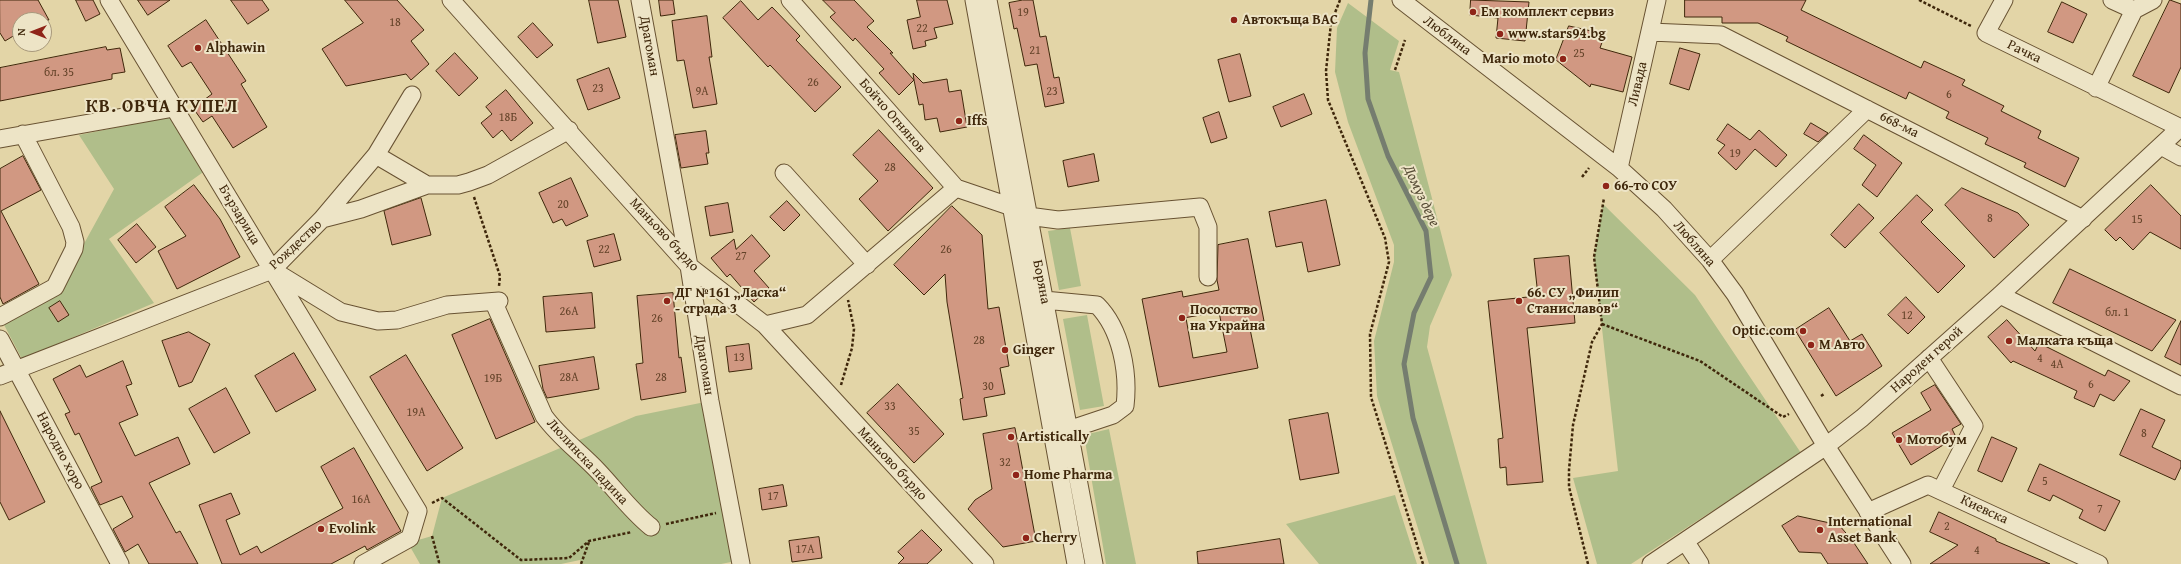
<!DOCTYPE html>
<html>
<head>
<meta charset="utf-8">
<style>
  body { margin:0 }
  #map { position:relative; width:2181px; height:564px; overflow:hidden; background:#e3d5a7; font-family:"Gentium Book Plus",serif }
  canvas { display:block }
  .north { position:absolute; left:12px; top:12px; width:40px; height:40px; box-sizing:border-box; background:#ede4c6; border:1px solid #a7987b; border-radius:50%; rotate:270deg; font-size:11px; font-weight:700; line-height:16px; text-align:center; color:#3f270b }
  .north::after { content:''; display:block; margin:auto; width:14px; height:18px; background:#8f2418; clip-path:polygon(50% 0,100% 100%,50% 72%,0 100%) }
</style>
</head>
<body>
<div id="map">
<canvas width="2181" height="564"></canvas>
<div class="north">N</div>
</div>
<script>
const c = document.querySelector('canvas').getContext('2d');
c.lineJoin = 'round';
function paint(path, color) {
  c.fillStyle = color;
  c.fill(path, 'evenodd');
}
function stroke(path, color, width, dash) {
  c.strokeStyle = color;
  c.lineWidth = width;
  c.lineCap = dash ? 'butt' : 'round';
  c.setLineDash(dash || []);
  c.stroke(path);
}
function write(font, color, halo, rows, align = 'center') {
  c.font = font + ' "Gentium Book Plus",serif';
  c.lineWidth = 4;
  c.setLineDash([]);
  c.textBaseline = 'middle';
  c.strokeStyle = halo;
  c.fillStyle = color;
  for (const [text, x, y, turn = 0] of rows) {
    c.save();
    c.translate(x, y);
    c.rotate((+turn || 0) * Math.PI / 180);
    c.textAlign = isNaN(turn) ? turn : align;
    if (halo) c.strokeText(text, 0, 0);
    c.fillText(text, 0, 0);
    c.restore();
  }
}
paint(new Path2D(`
  M1348,3L1399,41L1390,70L1399,72L1452,275L1430,326L1427,347L1487,564H1429L1377,396L1374,341L1394,262V245L1348,122L1335,72L1337,28Z
  M178,115L209,168L109,239L154,303L22,359L1,319L57,293L114,189L79,135Z
  M1603,204L1695,295L1801,453L1631,564H1597L1573,478L1618,471L1594,257Z
  M1070,228L1081,286L1059,290L1048,231Z
  M1087,315L1104,406L1080,410L1063,319Z
  M710,401L741,560L721,564H582L580,560L561,564H420L408,543L432,536L442,498L636,416Z
  M1109,429L1136,564H1106L1084,435Z
  M1395,495L1417,564H1319L1286,524Z`), '#b0be8a');
stroke(new Path2D(`
  M1371,0L1365,53L1368,99L1388,156L1426,231L1431,277L1414,313L1404,364L1413,418L1457,564`), '#757d6f', 5);
const building = new Path2D(`
  M0,0H38L49,20H20V32L5,41L0,33Z
  M76,0H93L100,14L86,21Z
  M138,0H170L148,15Z
  M231,0H262L269,10L248,24Z
  M345,0H397L424,30L411,41L429,64L411,80L406,74L346,86L322,49L363,23Z
  M589,0H618L626,37L598,43Z
  M659,0H673L675,14L661,16Z
  M823,0H854L874,21L867,27L893,53H890L914,80L913,73L923,83L947,79L949,92L961,90L967,127L940,132L937,118L925,120L923,104L919,105L914,80L899,95L879,73L884,69L855,38L853,41L830,17L835,13Z
  M917,0H947L953,24L934,28L937,38L925,41L926,46L913,49L907,20L920,17Z
  M1023,0H1033L1040,37L1046,36L1054,78L1059,77L1064,103L1045,107L1037,64L1025,66L1017,28L1014,29L1009,3Z
  M1471,0L1529,2L1525,41L1496,38L1498,18L1470,15Z
  M1685,0H1806L1801,10L1921,68L1924,61L1965,80L1962,85L2004,106L2001,111L2041,131L2038,138L2079,158L2065,187L2024,167L2026,163L1985,144L1988,138L1946,118L1949,112L1909,92L1906,99L1786,41L1788,37L1758,23H1722V17H1685Z
  M2170,0L2181,4V67L2169,93L2133,76Z
  M741,1L758,20L772,7L800,36L796,40L841,87L815,112L770,65L768,67L723,18Z
  M2062,2L2087,14L2073,43L2048,32Z
  M707,16L712,57H709L717,104L693,108L684,60L677,61L672,21Z
  M206,20L246,81L241,84L267,127L233,148L212,116L203,122L193,108L212,94L191,62L182,67L168,46Z
  M533,23L553,45L537,58L518,37Z
  M1569,26L1605,34L1600,48L1632,57L1623,92L1591,84L1590,87L1556,60Z
  M106,47L107,50L120,48L125,72L112,74V79L0,101V68Z
  M1680,48L1700,54L1689,90L1670,84Z
  M455,53L478,78L459,96L436,71Z
  M1240,54L1251,96L1229,102L1218,60Z
  M609,68L620,98L588,110L577,80Z
  M506,90L533,123L511,141L502,130L493,138L481,123L492,114L486,107Z
  M1304,94L1312,114L1281,127L1273,107Z
  M1219,112L1227,138L1211,143L1203,118Z
  M1811,123L1828,133L1818,142L1804,134Z
  M1728,124L1750,140L1759,130L1787,155L1776,167L1755,149L1736,170L1718,153L1725,145L1717,140Z
  M879,130L933,188L888,231L859,199L878,181L853,155Z
  M706,131L709,153H706L708,164L681,168L675,135Z
  M1864,135L1902,163L1877,197L1862,185L1876,165L1854,149Z
  M1094,154L1099,181L1068,187L1063,161Z
  M23,156L41,190L1,211L39,284L3,304L0,297V169Z
  M571,178L588,216L566,226L562,219L553,223L539,193Z
  M194,185L220,219L240,257L177,289L158,251L186,236L165,207Z
  M2151,185L2181,216V249L2150,232L2133,250L2120,237L2116,241L2105,230Z
  M1962,188L2018,213L2029,225L1994,258L1945,205Z
  M1917,195L1933,210L1921,222L1965,266L1938,293L1880,233Z
  M421,198L431,235L392,245L384,211Z
  M1326,200L1340,265L1308,272L1302,242L1276,247L1269,212Z
  M787,201L800,215L784,231L770,217Z
  M728,203L733,232L710,236L705,207Z
  M1859,204L1874,218L1845,248L1831,235Z
  M952,206L982,235L988,309L999,307L1009,366L1000,368L1005,394L984,398L987,416L963,420L960,399L963,398L947,302L945,274L924,295L894,265Z
  M137,224L156,247L136,263L118,240Z
  M614,234L621,260L594,267L587,241Z
  M752,235L770,256L754,271L769,288L754,302L730,274L727,277L711,258L734,239L736,249Z
  M1248,239L1264,321L1249,324L1258,368L1159,387L1142,299L1182,291L1183,297L1219,290L1217,280L1218,245ZM1219,312L1227,352L1193,358L1186,318Z
  M1569,256L1575,323L1527,328L1543,482L1507,485L1506,467L1500,468L1498,439L1503,438L1488,301L1538,296L1534,259Z
  M2070,269L2176,320L2152,351L2053,303Z
  M592,293L595,328L546,332L543,297Z
  M673,293L679,358L681,357L686,392L641,400L636,364L643,363L637,296Z
  M1906,297L1925,317L1908,334L1888,315Z
  M60,301L69,315L58,322L49,308Z
  M1829,308L1850,341L1862,334L1882,366L1836,396L1795,330Z
  M490,319L535,422L496,439L452,335Z
  M2007,320L2035,351L2039,343L2105,376L2108,370L2130,381L2114,401L2100,394L2094,407L2074,398L2077,391L2013,361L2011,363L1988,337Z
  M2181,321V365L2165,357Z
  M189,332L210,344L192,382L179,387L162,341Z
  M749,344L752,369L729,372L726,347Z
  M294,353L316,390L276,412L255,376Z
  M406,355L463,448L427,471L370,377Z
  M594,357L599,389L547,398L543,389L539,366Z
  M123,361L132,384L126,386L138,415L119,423L135,456L178,437L190,464L149,483L176,533L180,531L198,564H149L138,544L125,552L113,529L133,517L122,496L100,505L91,487L102,482L79,433L75,435L65,414L70,412L53,379L80,365L86,377Z
  M898,384L944,434L914,463L867,413Z
  M1935,385L1961,424L1952,429L1956,437L1911,465L1892,433L1931,410L1921,393Z
  M226,388L250,433L214,453L189,409Z
  M2141,409L2165,420L2152,447L2181,461V467L2175,480L2120,455Z
  M0,411L45,502L9,520L0,502Z
  M1328,413L1339,473L1300,480L1289,420Z
  M1015,428L1036,541L1003,547L968,509L975,500L992,489L983,434Z
  M1992,437L2017,448L2002,482L1978,471Z
  M354,448L401,531L367,550L365,546L331,564H222L199,505L231,493L240,514L226,520L240,555L257,546L261,553L343,508L321,467Z
  M2040,464L2120,501L2105,531L2079,518L2083,510L2053,495L2050,501L2028,491Z
  M783,485L787,506L762,510L759,489Z
  M1939,512L1996,539V541L2050,564H1930L1958,545L1930,532Z
  M1798,516L1839,525L1852,540L1868,564H1828L1821,553L1799,552L1782,526Z
  M922,530L942,550L927,564H898L904,558L898,552Z
  M819,537L822,558L792,562L789,541Z
  M1280,539L1284,564H1198L1197,552Z`);
paint(building, '#d19882');
stroke(building, '#3f270b', 1);
const minor = new Path2D(`
  M109,0L418,511L410,538L363,564
  M451,0L689,266L765,325L985,564
  M640,0L689,266L710,401L741,564
  M790,0L956,188L1012,207
  M974,0L1076,564
  M988,0L1094,564
  M1401,0L1619,168L1664,209L1710,260L1735,294L1826,446L1902,564
  M2004,0L1986,33L2181,128
  M2134,10L2153,0
  M1650,32L1721,35L2083,219
  M2096,88L2134,10L2112,0
  M0,139L174,108
  M2161,146L2181,157
  M376,155L427,185
  M1619,168L1657,0
  M784,173L867,265
  M1028,216L1058,220L1200,207L1208,227V277
  M322,219L376,155L412,95
  M1710,260L1867,109
  M274,271L341,312L378,321L397,320L447,305L499,301
  M2000,295L2181,386
  M1044,300L1097,305C1121,329 1129,372 1125,406L1113,415L1068,430
  M494,303L544,416C559,437 580,452 598,471C616,490 631,511 651,527
  M0,317L55,287L74,249L75,242L71,227L23,134
  M765,325L807,315L956,188
  M0,339L120,564
  M1929,358L1974,426L1941,490
  M0,376L272,270L322,219L361,209L427,185H458L469,182L488,175L569,130
  M1868,512L1928,485L2099,564
  M1685,541L1700,564
  M1651,564L1826,446L1862,418L2000,295L2181,127`);
stroke(minor, '#685232', 19);
stroke(new Path2D(`
  M1340,0L1331,23L1326,71L1328,100L1385,238L1389,262L1370,334L1371,397L1423,564
  M1919,0L1971,26
  M1395,70L1405,40
  M1582,177L1589,168
  M474,197L500,276L499,286
  M1602,324L1700,361L1783,417L1789,414
  M841,385L852,348L854,329L848,300
  M1821,396L1824,394
  M432,503L442,498L521,560L569,558L589,541L632,532
  M666,524L716,513
  M432,536L439,562L437,564
  M581,564L589,542
  M1588,564L1569,487V470L1573,425L1592,342L1602,324L1594,257L1604,198`), '#3f270b', 2.5, [3, 2]);
stroke(minor, '#ede4c6', 17);
for (const [x, y, r, color] of [
  [1473,12,4,"#8f2418"],
  [1234,20,4,"#8f2418"],
  [1500,34,4,"#8f2418"],
  [198,48,4,"#8f2418"],
  [1563,59,4,"#8f2418"],
  [959,121,4,"#8f2418"],
  [1606,186,4,"#8f2418"],
  [667,301,4,"#8f2418"],
  [1519,301,4,"#8f2418"],
  [1182,318,4,"#8f2418"],
  [1803,331,4,"#8f2418"],
  [2009,341,4,"#8f2418"],
  [1811,345,4,"#8f2418"],
  [1005,350,4,"#8f2418"],
  [1011,437,4,"#8f2418"],
  [1899,440,4,"#8f2418"],
  [1016,475,4,"#8f2418"],
  [321,529,4,"#8f2418"],
  [1820,530,4,"#8f2418"],
  [1026,538,4,"#8f2418"]
]) {
  const dot = new Path2D();
  dot.arc(x, y, r, 0, 2 * Math.PI);
  c.fillStyle = color;
  c.fill(dot);
  stroke(dot, '#ede4c6', 1.5);
}
write('12px', '#644329', null, [
  ["19",1023,13],
  ["18",395,23],
  ["22",922,29],
  ["21",1035,51],
  ["25",1579,54],
  ["бл. 35",59,73],
  ["26",813,83],
  ["23",598,89],
  ["9А",702,92],
  ["23",1052,92],
  ["6",1949,95],
  ["18Б",508,118],
  ["19",1735,154],
  ["28",890,168],
  ["20",563,205],
  ["8",1990,219],
  ["15",2137,220],
  ["22",604,250],
  ["26",946,250],
  ["27",741,257],
  ["26А",569,312],
  ["бл. 1",2117,313],
  ["12",1907,316],
  ["26",657,319],
  ["28",979,341],
  ["13",739,358],
  ["4",2040,359],
  ["4А",2057,365],
  ["28А",569,378],
  ["28",661,378],
  ["19Б",493,379],
  ["6",2091,385],
  ["30",988,387],
  ["33",890,407],
  ["19A",416,413],
  ["35",914,432],
  ["8",2144,434],
  ["32",1005,463],
  ["5",2045,482],
  ["17",773,497],
  ["16А",361,500],
  ["7",2100,510],
  ["2",1947,527],
  ["17А",805,550],
  ["4",1977,551]
]);
write('bold 14px', '#3f270b', '#ede4c6', [
  ["Ем комплект сервиз",1481,12],
  ["Автокъща ВАС",1242,20],
  ["www.stars94.bg",1508,34],
  ["Alphawin",206,48],
  ["Mario moto",1555,59,"right"],
  ["Iffs",967,121],
  ["66-то СОУ",1614,186],
  ["ДГ №161 „Ласка“",675,293],
  ["- сграда 3",675,309],
  ["66. СУ „Филип",1527,293],
  ["Станиславов“",1527,309],
  ["Посолство",1190,310],
  ["на Украйна",1190,326],
  ["Optic.com",1795,331,"right"],
  ["Малката къща",2017,341],
  ["М Авто",1819,345],
  ["Ginger",1013,350],
  ["Artistically",1019,437],
  ["Мотобум",1907,440],
  ["Home Pharma",1024,475],
  ["International",1828,522],
  ["Asset Bank",1828,538],
  ["Evolink",329,529],
  ["Cherry",1034,538]
], 'left');
write('14px', '#3f270b', '#ede4c6', [
  ["Любляна",1447,36,37],
  ["Драгоман",649,46,80],
  ["Рачка",2024,52,26],
  ["Ливада",1638,84,-77],
  ["Бойчо Огнянов",892,116,49],
  ["668-ма",1899,125,27],
  ["Бързарица",239,215,59],
  ["Маньово бърдо",664,235,47],
  ["Любляна",1694,244,49],
  ["Рождество",296,245,-43],
  ["Боряна",1041,282,79],
  ["Народен герой",1927,360,-42],
  ["Драгоман",704,365,81],
  ["Народно хоро",60,451,62],
  ["Люлинска падина",587,462,47],
  ["Маньово бърдо",892,464,47],
  ["Киевска",1984,510,25]
]);
write('italic 15px', '#564b35', '#ede4c6', [
  ["Домуз дере",1421,196,65]
]);
c.letterSpacing = '1px';
write('bold 18px', '#3f270b', '#ede4c6', [
  ["КВ. ОВЧА КУПЕЛ",162,107]
]);
c.letterSpacing = '0px';
</script>
</body>
</html>
